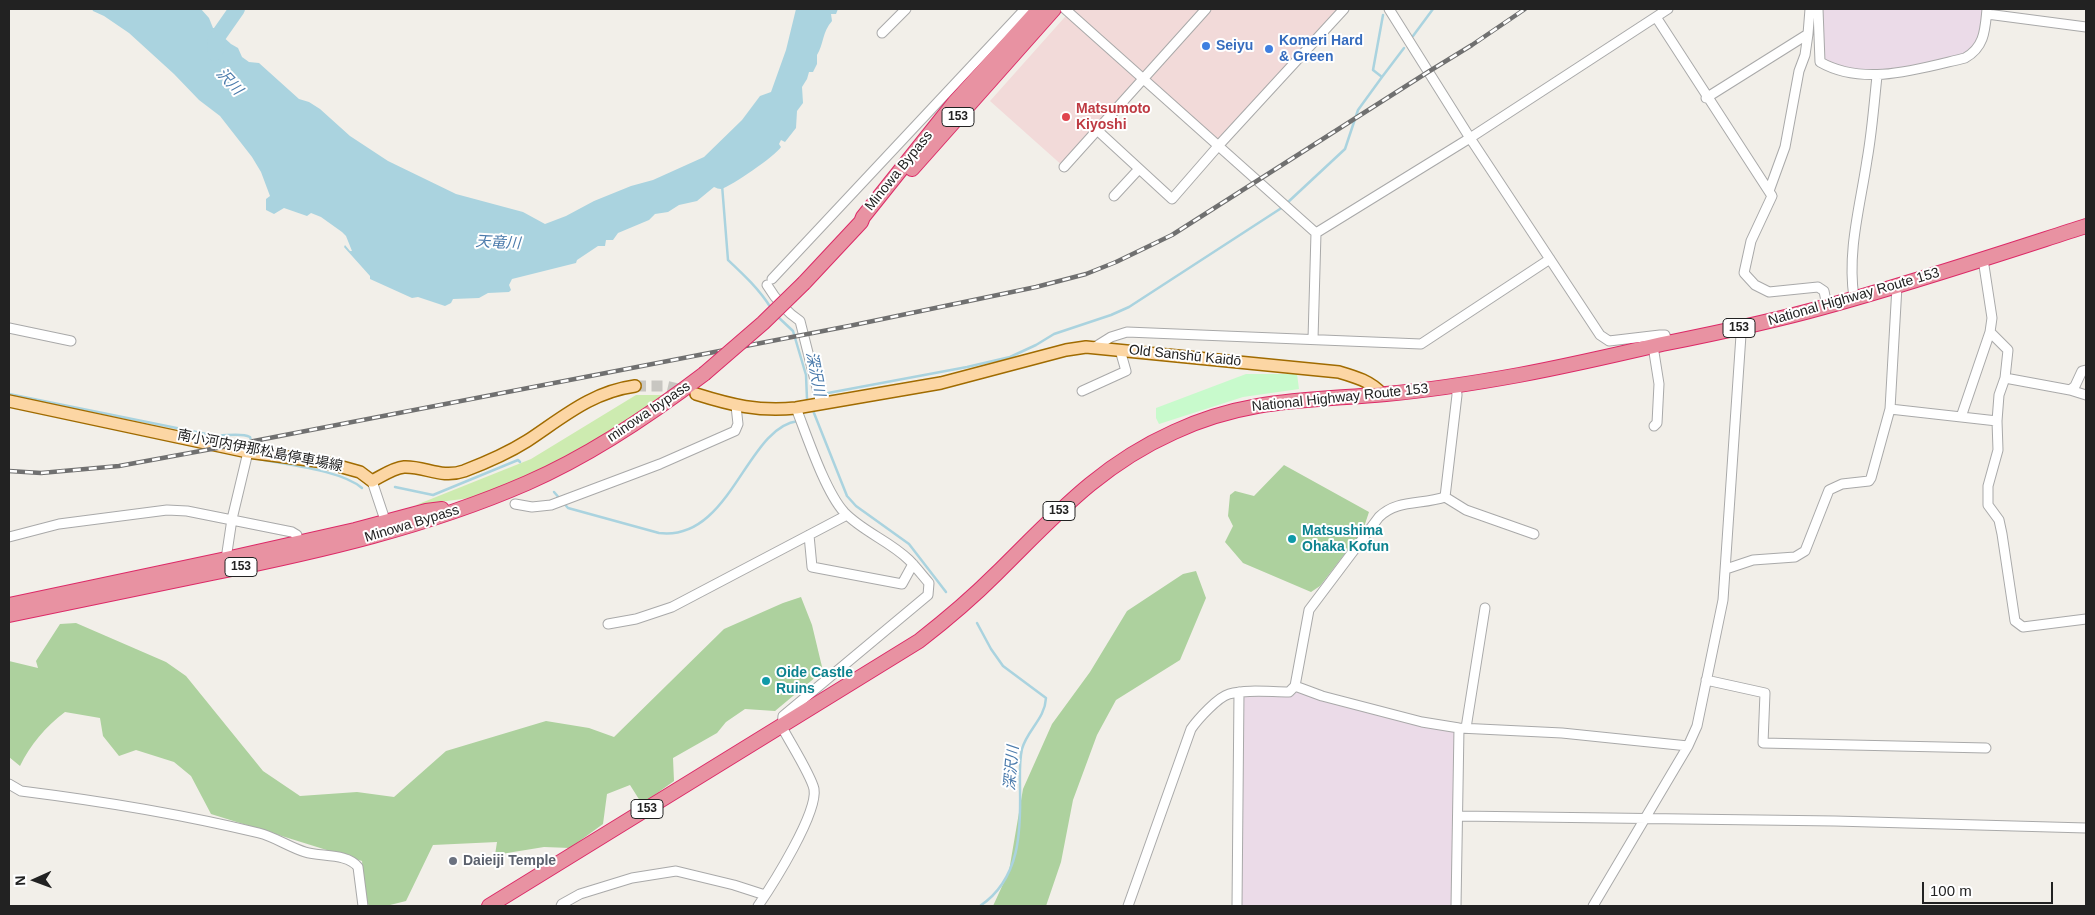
<!DOCTYPE html>
<html>
<head>
<meta charset="utf-8">
<style>
  body { margin:0 }
  #map { position:relative; width:2095px; height:915px; overflow:hidden; background:#f2efe9; font-family:Arial,sans-serif }
  canvas { display:block }
  .frame { position:absolute; inset:0; border:10px solid #222; pointer-events:none }
  .north { position:absolute; left:10px; top:855px; width:50px; height:50px; -webkit-text-stroke:4px #fff; paint-order:stroke; rotate:268deg; font-size:14px; font-weight:700; line-height:20px; text-align:center; color:#222 }
  .north::after { content:''; display:block; margin:auto; width:18px; height:22px; background:#222; clip-path:polygon(50% 0,100% 100%,50% 72%,0 100%) }
  .scale { position:absolute; left:1922px; top:882px; width:131px; height:22px; box-sizing:border-box; border:2px solid #222; border-top:0; padding-left:6px; font-size:15px; line-height:18px; white-space:nowrap; color:#222; -webkit-text-stroke:4px #fff; paint-order:stroke }
</style>
</head>
<body>
<div id="map">
<canvas width="2095" height="915"></canvas>
<div class="frame"></div>
<div class="north">N</div>
<div class="scale">100 m</div>
</div>
<script>
const c = document.querySelector('canvas').getContext('2d');
c.lineJoin = 'round';
function paint(path, color) {
  c.fillStyle = color;
  c.fill(path, 'evenodd');
}
function stroke(path, color, width, dash) {
  c.strokeStyle = color;
  c.lineWidth = width;
  c.lineCap = dash ? 'butt' : 'round';
  c.setLineDash(dash || []);
  c.stroke(path);
}
function write(font, color, halo, rows, align = 'center') {
  c.font = font + ' Arial,"Noto Sans JP",sans-serif';
  c.lineWidth = 4;
  c.setLineDash([]);
  c.textBaseline = 'middle';
  c.strokeStyle = halo;
  c.fillStyle = color;
  for (const [text, x, y, turn = 0] of rows) {
    c.save();
    c.translate(x, y);
    c.rotate((+turn || 0) * Math.PI / 180);
    c.textAlign = isNaN(turn) ? turn : align;
    if (halo) c.strokeText(text, 0, 0);
    c.fillText(text, 0, 0);
    c.restore();
  }
}
paint(new Path2D(`
  M1072,9H1340L1219,145L1143,78L1064,167L990,101Z`), '#f2dad9');
paint(new Path2D(`
  M1818,9H1987L1975,53L1877,76L1820,62Z
  M1295,686L1459,728L1456,906H1237L1239,692H1289Z`), '#ebdbe8');
paint(new Path2D(`
  M636,395H667L600,439L544,469L478,497L416,505L531,459Z`), '#cdebb0');
paint(new Path2D(`
  M1284,465L1369,512L1363,530L1320,586L1311,592L1243,563L1225,542L1233,526L1228,516L1230,495L1235,491L1254,496Z
  M1196,571L1206,598L1180,660L1116,700L1097,735L1073,800L1061,862L1046,906H993L1009,871L1023,789L1052,724L1090,672L1127,611L1183,574Z
  M801,597L812,625L823,671L775,711L745,709L726,722L717,733L673,758L674,781L642,804L630,785L607,794L603,824L570,848L544,847L495,855L497,842L433,845L406,901L386,906H369L365,897L362,861L211,814L191,776L174,762L136,750L119,756L103,736L100,718L65,712C46,726 30,745 20,766L9,757V661L38,668L36,661L60,624L76,623L166,662L186,676L263,771L300,796L357,792L394,797L446,751L546,721L589,728L614,737L724,629L783,603Z`), '#add19e');
paint(new Path2D(`
  M1246,374H1297L1299,389L1243,397L1159,424L1156,418V408Z`), '#c8facc');
paint(new Path2D(`
  M92,9H201L209,18L213,28H219L218,32L231,44L238,48L242,57L249,62L259,63L299,99L309,102L320,109L350,136L388,161L456,194L523,212L545,224L566,216L594,201L631,186L653,180L704,157L742,120L760,96L771,92L786,50L796,9H838L836,14H831L832,21C822,32 824,44 817,55V64L813,72H809L807,79L802,87L803,103L797,111L796,128L785,142L781,140L779,144L781,147C775,156 732,186 721,189C718,189 717,188 714,187L697,201L679,205L668,212L655,214L649,220L618,233L613,240H606L605,246H598L577,260L576,263L512,279L509,285L511,290L509,292L488,293L479,298L453,299L451,303L445,306L418,297L412,298L370,279V276L344,247L345,245L350,251H352L346,236L342,232L321,217L311,213L307,216L284,208L274,214L266,210V199L270,196L261,172L252,157L220,116L199,100L174,74L129,33L104,16L93,11Z`), '#aad3df');
stroke(new Path2D(`
  M1413,36L1433,9
  M1382,77L1404,48
  M722,185L728,260C744,275 759,289 771,308
  M1287,203L1345,149L1358,110L1382,77L1373,70L1383,15
  M777,316L793,331L806,375L807,399L810,403
  M828,393L967,367L1010,357L1036,345L1054,334L1111,315L1129,307L1283,207
  M9,394L211,435C223,437 240,432 250,437L253,447
  M812,408L847,496L856,506L909,544L946,592
  M259,459C287,465 341,470 362,488
  M395,487L433,495L518,460L520,462
  M554,492L568,508L659,533C731,542 746,427 798,421
  M977,623L991,649L1003,666L1046,698C1045,719 1027,730 1022,749C1019,762 1020,775 1020,788C1021,832 1020,879 980,906`), '#aad3df', 2.5);
stroke(new Path2D(`
  M215,53L216,39L237,9`), '#aad3df', 16);
stroke(new Path2D(`
  M635,386H665L687,391`), '#c8c6c1', 11, [11, 5.5]);
const minor = new Path2D(`
  M1065,9L1316,233
  M1389,9L1470,138L1600,335L1609,341L1660,335H1665L1668,343
  M1818,9L1820,62C1864,87 1918,69 1965,58C1985,47 1985,29 1987,9
  M1987,14L2086,27
  M1656,17L1772,196L1751,241L1744,273L1755,285L1769,292L1818,287L1824,291L1827,306
  M882,33L906,9
  M1706,98L1808,34L1810,9
  M1097,130L1172,199L1219,145L1344,9
  M1064,167L1206,9
  M1769,191L1785,147L1799,71L1805,55L1808,34
  M1114,196L1138,170
  M772,279L1025,9
  M767,285C776,300 785,311 800,321L821,404
  M1854,298C1847,251 1860,207 1867,160C1872,132 1874,104 1877,76
  M9,328L71,341
  M1990,332L2008,350L2005,378
  M1313,339L1316,233L1470,138L1668,9
  M1653,346L1659,384L1657,423L1654,426
  M1095,347L1111,337L1127,332L1421,344L1550,259
  M2086,370L2082,371L2075,386L2070,390L2005,378L1999,395L1997,421L1998,450L1988,486V505L1999,520L2002,534L2015,621L2023,627L2086,619
  M2070,390L2086,395
  M1082,391L1126,371L1120,350
  M1890,409L1997,421
  M1961,417L1990,332L1992,318L1983,259
  M372,481L387,526
  M1445,497L1466,510L1534,534
  M515,504L532,507L551,505L660,464L735,431L738,424L736,406
  M809,535L812,567L902,584L913,564
  M9,537L59,524L167,510L187,511L292,532L297,535
  M226,559L232,519L248,452
  M1726,569L1753,560L1795,557L1805,551L1829,490L1842,484L1869,481L1871,478L1890,409L1897,286
  M608,624L636,619L672,607L847,515
  M1706,680L1765,693L1763,743L1986,748
  M1295,686L1322,696L1422,722L1459,728L1562,733L1688,746
  M1466,728L1485,608
  M9,784L21,791C101,801 181,814 259,833C275,837 289,847 305,852C321,857 347,853 358,867L363,906
  M1458,816L1835,821L2086,828
  M561,906L562,904L580,894L632,878L676,871L734,885L765,895
  M758,906C773,884 818,813 814,789C811,775 789,741 782,727L783,716L928,595L929,583C922,575 916,567 909,560C890,541 863,532 844,512C825,491 807,436 796,408
  M1128,906L1191,729C1198,719 1218,697 1229,694C1247,689 1270,692 1289,692L1295,686L1309,610L1379,517C1397,499 1422,505 1445,497L1457,395L1456,385
  M1237,906L1239,692
  M1456,906L1459,728
  M1593,906L1688,746L1697,726L1723,600L1741,335L1739,328`);
const major = new Path2D(`
  M696,394C731,405 759,412 796,408L941,383L1066,350L1086,347L1339,372C1356,377 1370,381 1382,394
  M9,401L248,452L324,462L360,472L372,481C382,476 393,468 404,467C425,466 441,479 464,471C485,463 508,453 527,441C562,418 591,392 635,386`);
const highway = new Path2D(`
  M912,169L1054,9
  M804,283L861,222L863,217L954,103L1039,9
  M9,605L226,559L355,530L426,511L442,509
  M9,615C77,601 144,587 212,573C320,551 426,527 527,483C591,455 649,416 704,374
  M489,906L919,641C946,620 972,598 996,574C1054,517 1098,466 1174,432C1247,398 1309,401 1386,394C1431,390 1475,383 1519,375C1567,366 1615,355 1662,344C1717,333 1771,322 1824,307C1912,283 1999,254 2086,226`);
stroke(minor, '#a9a9a9', 11);
stroke(major, '#a06b00', 14);
stroke(highway, '#dc2a67', 16);
stroke(minor, '#fff', 9);
stroke(major, '#fcd6a4', 11);
stroke(highway, '#e892a2', 14);
const rail = new Path2D(`
  M9,471L41,473L119,466L228,446L849,326L1036,287L1086,274L1116,262L1172,235L1428,72L1472,45L1525,9`);
stroke(rail, '#707070', 4.5);
stroke(rail, '#fff', 2.5, [8]);
const highwayBridge = new Path2D(`
  M704,374L763,323L804,283`);
stroke(highwayBridge, '#dc2a67', 16, []);
stroke(highwayBridge, '#e892a2', 14);
for (const [x, y, r, color] of [
  [1206,46,5,"#3f7fe0"],
  [1269,49,5,"#3f7fe0"],
  [1066,117,5,"#e0444e"],
  [1292,539,5,"#0f9aa8"],
  [766,681,5,"#0f9aa8"],
  [453,861,5,"#6b7280"]
]) {
  const dot = new Path2D();
  dot.arc(x, y, r, 0, 2 * Math.PI);
  c.fillStyle = color;
  c.fill(dot);
  stroke(dot, '#fff', 2);
}
for (const [x, y, w] of [
  [958,117,32],
  [1739,328,32],
  [1059,511,32],
  [241,567,32],
  [647,809,32]
]) {
  const box = new Path2D();
  box.roundRect(x - w / 2, y - 9.5, w, 19, 4);
  c.fillStyle = '#fff';
  c.fill(box);
  stroke(box, '#222', 1);
}
write('bold 12px', '#222', null, [
  ["153",958,117],
  ["153",1739,328],
  ["153",1059,511],
  ["153",241,567],
  ["153",647,809]
]);
write('bold 14px', '#366cbe', '#fff', [
  ["Komeri Hard",1279,41],
  ["& Green",1279,57],
  ["Seiyu",1216,46]
], 'left');
write('bold 14px', '#be3a42', '#fff', [
  ["Matsumoto",1076,109],
  ["Kiyoshi",1076,125]
], 'left');
write('14px', '#222', '#fff', [
  ["Minowa Bypass",899,171,-51],
  ["National Highway Route 153",1854,297,-16],
  ["Old Sanshū Kaidō",1185,356,6],
  ["National Highway Route 153",1340,398,-6],
  ["minowa bypass",649,412,-34],
  ["南小河内伊那松島停車場線",260,451,11],
  ["Minowa Bypass",412,524,-17]
]);
write('bold 14px', '#0d838f', '#fff', [
  ["Matsushima",1302,531],
  ["Ohaka Kofun",1302,547],
  ["Oide Castle",776,673],
  ["Ruins",776,689]
], 'left');
write('bold 14px', '#5b616d', '#fff', [
  ["Daieiji Temple",463,861]
], 'left');
write('italic 15px', '#4a7aab', '#fff', [
  ["沢川",229,82,47],
  ["天竜川",498,243,3],
  ["深沢川",815,374,79],
  ["深沢川",1012,768,-85]
]);
</script>
</body>
</html>
